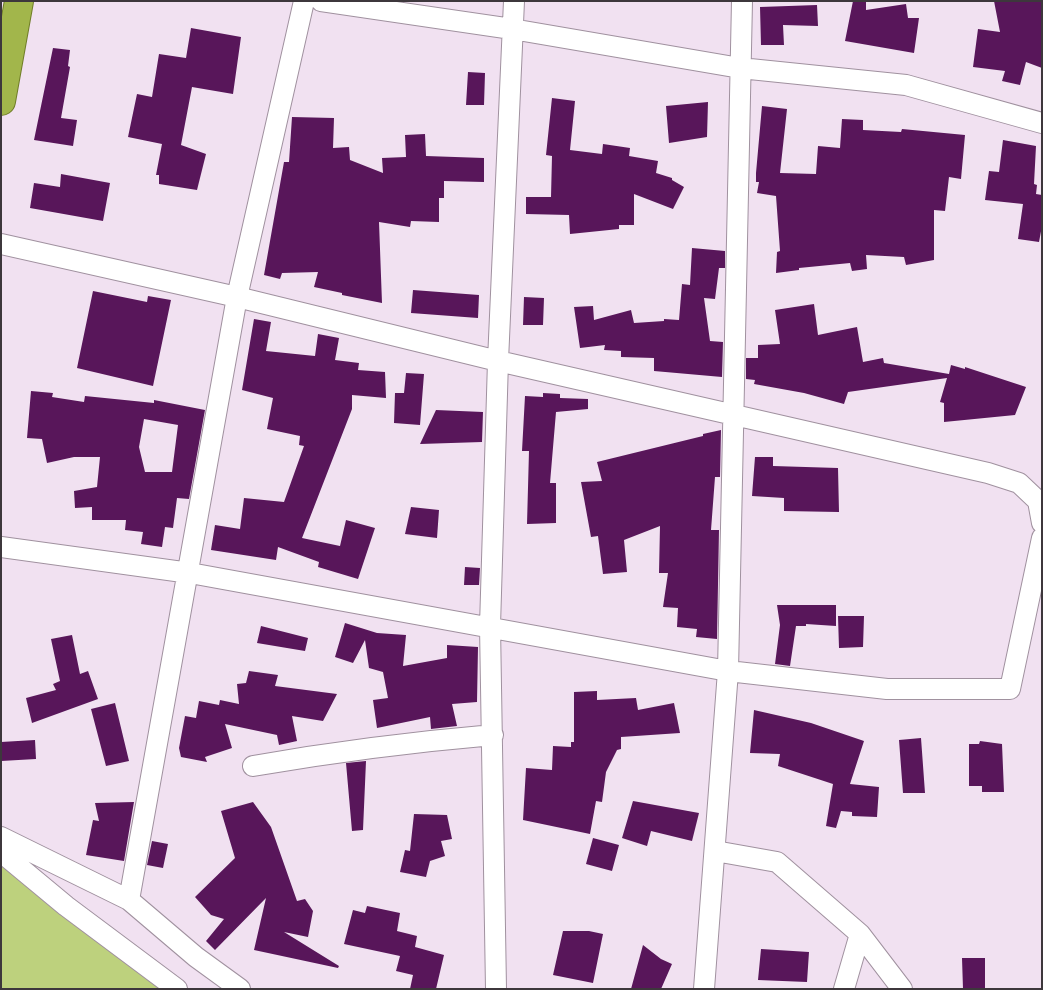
<!DOCTYPE html>
<html>
<head>
<meta charset="utf-8">
<style>
  body { margin:0 }
  #map { position:relative; width:1043px; height:990px; overflow:hidden; background:#f1e1f1; font-family:Quicksand,sans-serif }
  canvas { display:block }
  .frame { position:absolute; inset:0; border:2px solid #3d373c; pointer-events:none }
</style>
</head>
<body>
<div id="map">
<canvas width="1043" height="990"></canvas>
<div class="frame"></div>
</div>
<script>
const c = document.querySelector('canvas').getContext('2d');
c.lineJoin = 'round';
function paint(path, color) {
  c.fillStyle = color;
  c.fill(path, 'evenodd');
}
function stroke(path, color, width, dash) {
  c.strokeStyle = color;
  c.lineWidth = width;
  c.lineCap = dash ? 'butt' : 'round';
  c.setLineDash(dash || []);
  c.stroke(path);
}
paint(new Path2D(`
  M1,858L166,989H1Z`), '#bdd17d');
paint(new Path2D(`
  M853,1H866V10L906,4L908,18H919L914,53L845,41Z
  M994,1H1042V68L1026,62L1020,85L1002,81L1005,71L973,67L978,29L1000,32Z
  M817,5L818,26L783,25L784,45H761L760,7Z
  M191,28L241,37L233,94L192,87L181,145L206,154L197,190L159,184V175H156L162,144L128,137L137,94L152,97L159,54L186,58Z
  M53,48L70,50L68,66L70,67L61,118L77,120L73,146L34,140Z
  M468,72L485,73L484,105H466Z
  M552,98L575,101L570,150L602,154L603,144L630,148L629,156L658,161L656,173L672,178V180L684,187L673,209L634,194V225H619V229L570,234L569,215L526,214V197H551L552,156L546,155Z
  M708,102L707,137L669,143L666,106Z
  M762,106L787,109L780,173L816,174L818,146L840,148L842,119L863,120V130L901,132L902,129L965,135L961,179L949,177L945,211L934,210V260L906,265L904,257L866,255L867,269L852,271L850,263L799,268V270L776,273L777,252L780,251L776,196L757,193L759,182H756V173Z
  M292,117L334,118L333,148L349,147L350,160L383,173L382,158L406,157L405,135L425,134L426,156L484,158V182L444,181V198H439V222L411,221L410,227L379,222L382,303L342,295V293L314,287L318,272L282,273L280,279L264,275L284,162H289Z
  M1003,140L1036,146L1034,184L1037,185L1036,194L1042,195V226L1039,242L1018,239L1023,204L985,200L989,171L999,172Z
  M61,174L110,183L103,221L30,208L34,183L60,187Z
  M692,248L725,251V268H719L715,299L704,298L710,341L723,342L722,377L654,371V358L621,357V351L604,350L605,345L580,348L574,307L593,306L594,320L631,310L634,323L664,321V319L679,320L682,284L690,285Z
  M413,290L479,295L478,318L411,313Z
  M93,291L147,302L148,296L171,300L153,386L77,368Z
  M524,297L544,298L543,325H523Z
  M814,304L818,335L857,327L863,362L883,358L884,363L949,374L951,365L965,369V367L1026,387L1015,415L944,422V403L940,402L947,378L848,392L844,404L804,393L754,384L755,380L746,379V358H758V345L780,344L775,310Z
  M254,319L271,322L266,351L315,356L318,334L339,338L335,360L359,363L358,370L385,372L386,398L352,395V409L302,538L340,546L346,520L375,528L358,579L318,567L319,562L278,547L276,560L211,550L215,525L240,529L244,498L284,502L304,446L299,445L300,436L267,429L273,398L242,390Z
  M406,373L424,374L420,425L394,423L395,393H404Z
  M31,391L53,393L52,397L84,402L85,396L154,403V400L205,410L189,499L177,498L173,528L165,527L162,547L141,544L143,532L125,530L126,520H92V507L75,508L74,491L97,487L100,457H74L47,463L42,439L27,438ZM144,419L178,425L172,472H145L139,447Z
  M543,393L560,394V398L588,399V409L556,412L550,483H556V523L527,524L529,451H522L525,396L543,397Z
  M436,410L483,412L482,442L420,444Z
  M721,430L720,477H715L711,530H719L717,639L696,637L697,629L677,627L678,608L663,607L668,573H659L660,526L624,540L627,572L603,574L598,536L591,537L581,482L602,481L597,462L703,436V434Z
  M755,457H773V466L838,468L839,512L784,511V498L752,496Z
  M411,507L439,510L437,538L405,534Z
  M465,567L480,568L479,585H464Z
  M777,605H836V626L806,624V626H796L790,666L775,664L780,625Z
  M838,616H864L863,647L839,648Z
  M345,623L377,633L406,635L403,666L447,658V645L478,647L477,702L452,704L457,726L431,729L430,717L377,728L373,700L388,698L383,672L369,668L365,640L353,663L335,657Z
  M261,626L308,638L305,651L257,643Z
  M72,635L80,674L88,671L98,699L32,723L26,698L56,690L53,684L60,681L51,639Z
  M249,671L278,675L275,686L337,694L323,721L292,716L297,741L279,745L277,735L225,724L232,748L205,757L207,762L181,757L179,748L185,716L196,718L199,701L219,705L220,700L239,704L237,684L246,683Z
  M597,691V700L636,698L638,710L674,703L680,733L621,737V749L617,750L606,772L602,802L596,801L590,834L523,820L526,768L552,770L553,746L571,747V742H574V692Z
  M115,703L129,761L106,766L91,709Z
  M754,710L811,723L864,741L850,784L879,787L877,817L852,816V812L841,811L836,828L826,826L833,784L778,766L780,754L750,753Z
  M921,738L925,793H903L899,740Z
  M35,740L36,759L1,761V742Z
  M980,741L1002,744L1004,792H982V786H969V744H979Z
  M366,761L363,830L352,831L346,763Z
  M633,801L699,813L692,841L651,831L647,846L622,838Z
  M134,802L124,861L86,855L93,820L99,821L95,803Z
  M253,802L271,827L297,901L305,899L313,911L308,937L284,932L339,966L338,968L254,950L266,898L215,950L206,941L224,919L211,915L195,897L235,858L221,811Z
  M414,814L447,815L452,839L441,841L445,856L430,861L426,877L400,872L405,850L410,851Z
  M593,838L619,845L612,871L586,864Z
  M152,841L168,844L163,868L147,865Z
  M367,906L400,913L397,931L417,936L415,947L444,955L436,989H410L413,975L396,971L400,956L344,944L353,910L365,913Z
  M563,931H589L603,934L593,983L553,975Z
  M643,945L661,959L672,964L661,989H631Z
  M761,949L809,952L807,982L758,980Z
  M962,958H985V989H963Z`), '#58165a');
const minor = new Path2D(`
  M321,1L512,29L740,68L906,85L1042,123
  M1,244L237,297L498,361L988,473L1019,483L1038,501L1042,523
  M1,547L190,573L728,671L887,689H1010L1042,538
  M253,766C333,752 412,742 493,735
  M1,837L129,900L237,297L304,1
  M715,851L777,862L860,934L902,989
  M1,852L66,906L177,989
  M129,900L196,957L240,989
  M496,989L490,626L498,361L514,1
  M704,989L728,671L742,1
  M844,989L860,934`);
const trunk = new Path2D(`
  M1,101L19,1`);
stroke(minor, '#a0919f', 22);
stroke(trunk, '#707d28', 30);
stroke(minor, '#fff', 20);
stroke(trunk, '#a2b64b', 28);
</script>
</body>
</html>
